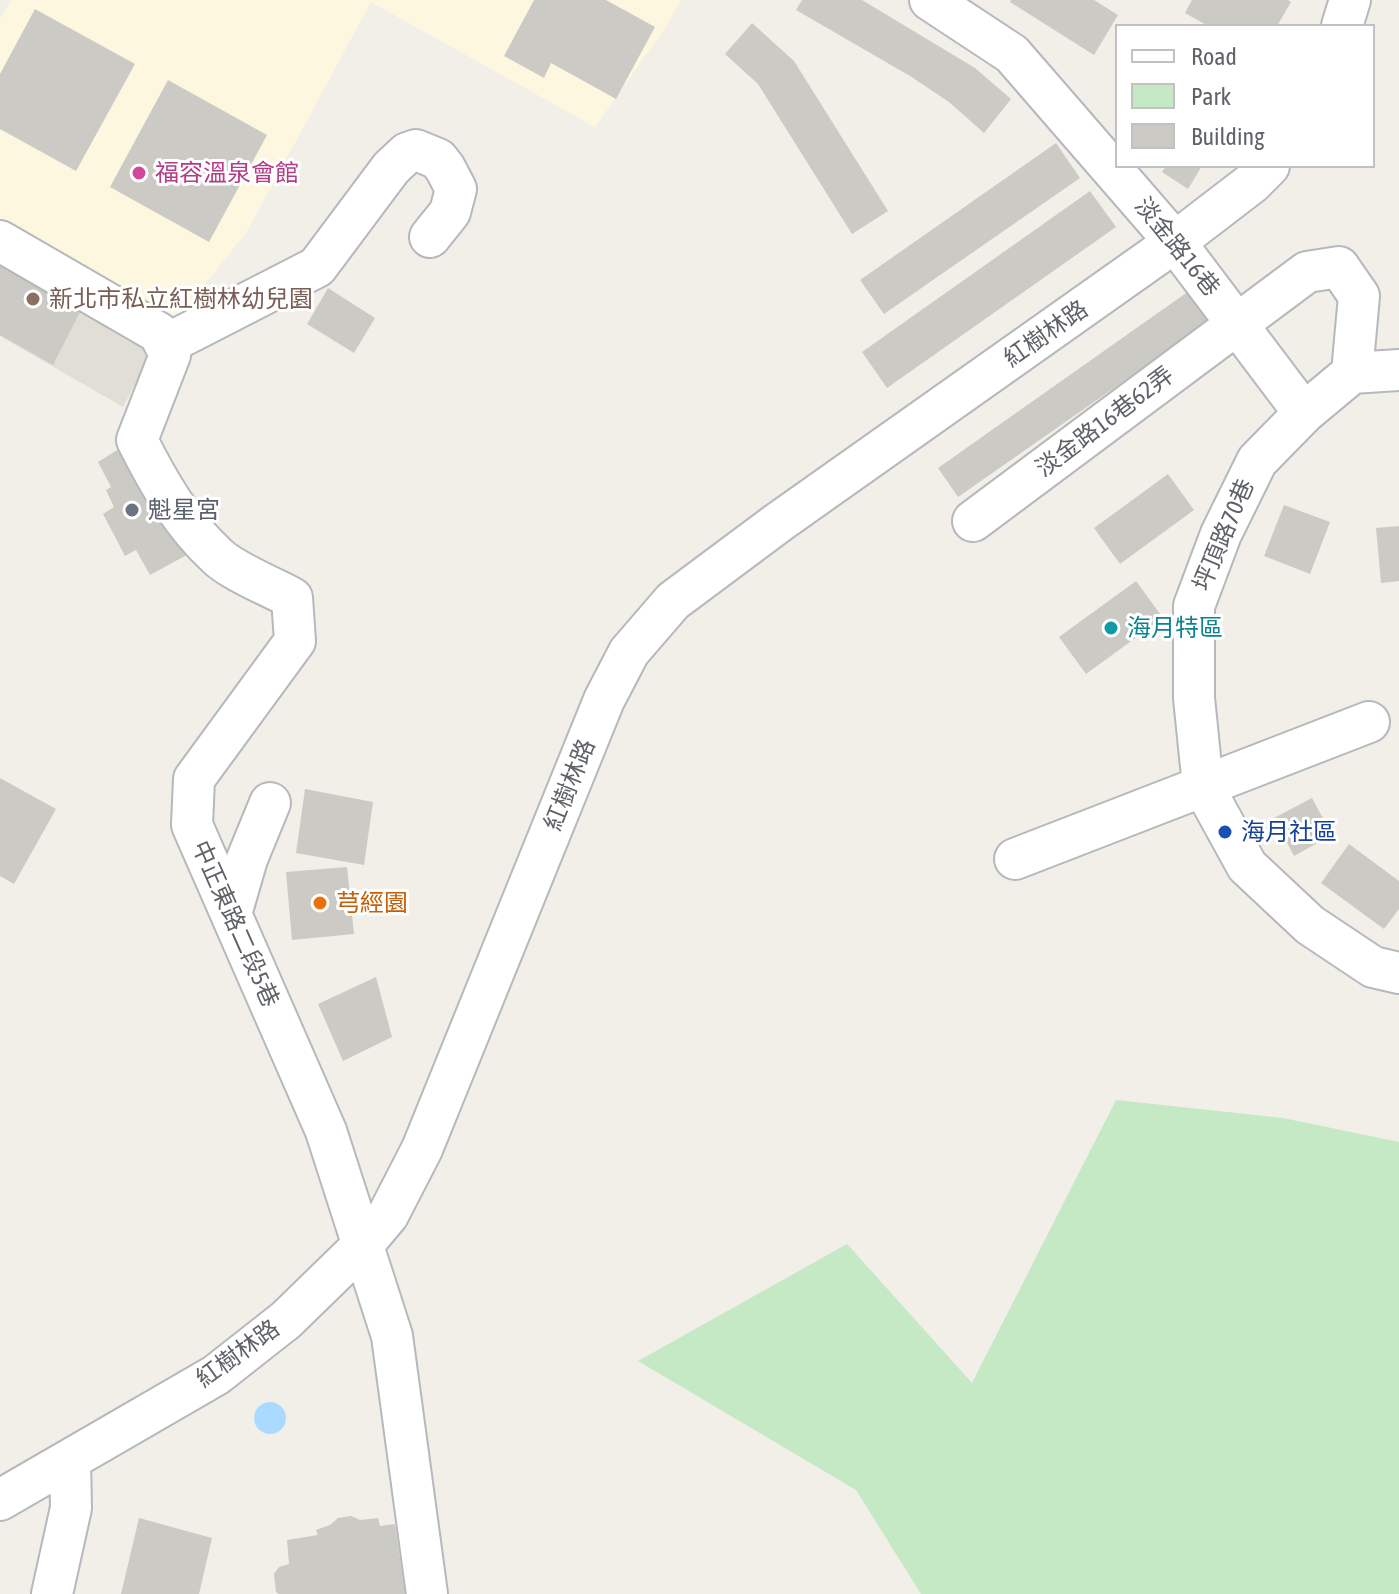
<!DOCTYPE html>
<html>
<head>
<meta charset="utf-8">
<style>
  body { margin:0 }
  #map { position:relative; width:1399px; height:1594px; overflow:hidden; background:#f1efe8; font-family:"Asap Condensed",sans-serif }
  canvas { display:block }
  .legend { position:absolute; left:1115px; top:24px; width:260px; height:144px; box-sizing:border-box; background:#fff; border:2px solid #bfc1c3; margin:0; padding:10px 14px; list-style:none; font-size:24px; color:#5f6368 }
  .legend li { display:flex; align-items:center; gap:16px; height:40px }
  .legend b { width:40px; border:2px solid #bfc1c3 }
</style>
</head>
<body>
<div id="map">
<canvas width="1399" height="1594"></canvas>
<ul class="legend">
<li><b style="height:10px;background:#fff"></b>Road</li>
<li><b style="height:22px;background:#c5e8c5"></b>Park</li>
<li><b style="height:22px;background:#cccac5"></b>Building</li>
</ul>
</div>
<script>
const c = document.querySelector('canvas').getContext('2d');
c.lineJoin = 'round';
function paint(path, color) {
  c.fillStyle = color;
  c.fill(path, 'evenodd');
}
function stroke(path, color, width, dash) {
  c.strokeStyle = color;
  c.lineWidth = width;
  c.lineCap = dash ? 'butt' : 'round';
  c.setLineDash(dash || []);
  c.stroke(path);
}
function write(font, color, halo, rows, align = 'center') {
  c.font = font + ' "Asap Condensed","Noto Sans TC",sans-serif';
  c.lineWidth = 6;
  c.setLineDash([]);
  c.textBaseline = 'middle';
  c.strokeStyle = halo;
  c.fillStyle = color;
  for (const [text, x, y, turn = 0] of rows) {
    c.save();
    c.translate(x, y);
    c.rotate((+turn || 0) * Math.PI / 180);
    c.textAlign = isNaN(turn) ? turn : align;
    if (halo) c.strokeText(text, 0, 0);
    c.fillText(text, 0, 0);
    c.restore();
  }
}
paint(new Path2D(`
  M11,0H681L666,27L595,127L371,2L246,233L173,324L0,219V19Z`), '#fef7e0');
paint(new Path2D(`
  M0,261L139,341L148,360L123,407L0,336Z`), '#e1ded6');
paint(new Path2D(`
  M1116,1100L1283,1118L1399,1142V1594H921L856,1490L638,1361L847,1244L972,1383Z`), '#c5e8c5');
paint(new Path2D(`
  M254 1418a16 16 0 1 1 32 0a16 16 0 1 1-32 0Z`), '#aadaff');
paint(new Path2D(`
  M534,0H606L655,27L616,99L551,63L544,78L504,56Z
  M802,0H862L975,68L1011,99L984,133L949,102L910,76L796,10Z
  M1011,0H1094L1118,15L1094,55L1010,2Z
  M1192,0H1288L1291,2L1277,26H1208L1185,13Z
  M35,9L135,64L76,171L0,129V74Z
  M752,23L794,61L888,211L852,234L758,84L725,54Z
  M168,80L267,135L209,242L110,187Z
  M1056,143L1080,178L884,314L860,280Z
  M1166,166H1202L1188,189L1162,172Z
  M1090,191L1116,227L887,388L862,352Z
  M0,263L81,310L53,365L0,335Z
  M328,288L375,318L354,353L307,324Z
  M1189,291L1210,321L958,497L938,468Z
  M122,447L194,551L150,575L136,550L125,556L103,514L114,507L106,490L111,487L98,462Z
  M1168,474L1194,510L1120,564L1094,528Z
  M1284,505L1330,522L1310,574L1264,556Z
  M1399,526V581L1381,583L1376,528Z
  M1136,581L1163,618L1086,674L1059,637Z
  M0,778L56,809L14,884L0,876Z
  M305,789L373,802L364,865L296,853Z
  M1312,798L1332,835L1294,856L1274,818Z
  M1349,844L1399,881V909L1384,929L1321,883Z
  M347,867L354,934L292,940L286,872Z
  M376,977L392,1037L343,1061L318,1004Z
  M351,1516L360,1520L378,1518L380,1526L395,1524L405,1594H279L276,1592L274,1574L279,1567L289,1564L287,1540L318,1535L316,1530L330,1525L338,1518Z
  M139,1518L212,1538L199,1594H121Z`), '#cccac5');
const minor = new Path2D(`
  M930,0L1012,54L1175,242L1304,413
  M1342,26L1350,0
  M0,241L159,333L170,355L137,440C158,482 182,524 217,556C232,571 272,587 292,598L295,641L194,779L192,825L326,1131L392,1336L427,1594
  M165,345L317,267L391,168L407,153L416,150L438,159L445,168L456,189L450,212L430,237
  M1399,370L1352,373L1304,413L1257,461L1221,534L1194,606V698L1203,786L1247,866L1310,925L1373,967L1399,973
  M973,521L1307,272L1339,267L1359,296L1352,373
  M1015,859L1369,722
  M231,914L247,859L270,803
  M0,1500L216,1375L286,1320L362,1246L388,1215L422,1149L604,700L629,652L673,601L779,522L1175,242L1252,183L1269,166
  M52,1594L71,1508L70,1460`);
stroke(minor, '#b5b8bc', 44);
stroke(minor, '#fff', 40);
for (const [x, y, r, color] of [
  [139,173,8,"#d1479c"],
  [33,299,8,"#8d6e63"],
  [132,510,8,"#6b7280"],
  [1111,628,8,"#0f9aa8"],
  [1225,832,8,"#1a4fb4"],
  [320,903,8,"#e8710a"]
]) {
  const dot = new Path2D();
  dot.arc(x, y, r, 0, 2 * Math.PI);
  c.fillStyle = color;
  c.fill(dot);
  stroke(dot, '#fff', 3);
}
write('24px', '#b23c85', '#fff', [
  ["福容溫泉會館",155,173]
], 'left');
write('24px', '#5f6368', '#fff', [
  ["淡金路16巷",1177,247,51],
  ["紅樹林路",1046,334,-35],
  ["淡金路16巷62弄",1105,422,-37],
  ["坪頂路70巷",1224,535,-67],
  ["紅樹林路",570,785,-68],
  ["中正東路二段5巷",235,924,66],
  ["紅樹林路",238,1354,-36]
]);
write('24px', '#785e54', '#fff', [
  ["新北市私立紅樹林幼兒園",49,299]
], 'left');
write('24px', '#5b616d', '#fff', [
  ["魁星宮",148,510]
], 'left');
write('24px', '#0d838f', '#fff', [
  ["海月特區",1127,628]
], 'left');
write('24px', '#164399', '#fff', [
  ["海月社區",1241,832]
], 'left');
write('24px', '#c56008', '#fff', [
  ["芎經園",336,903]
], 'left');
</script>
</body>
</html>
